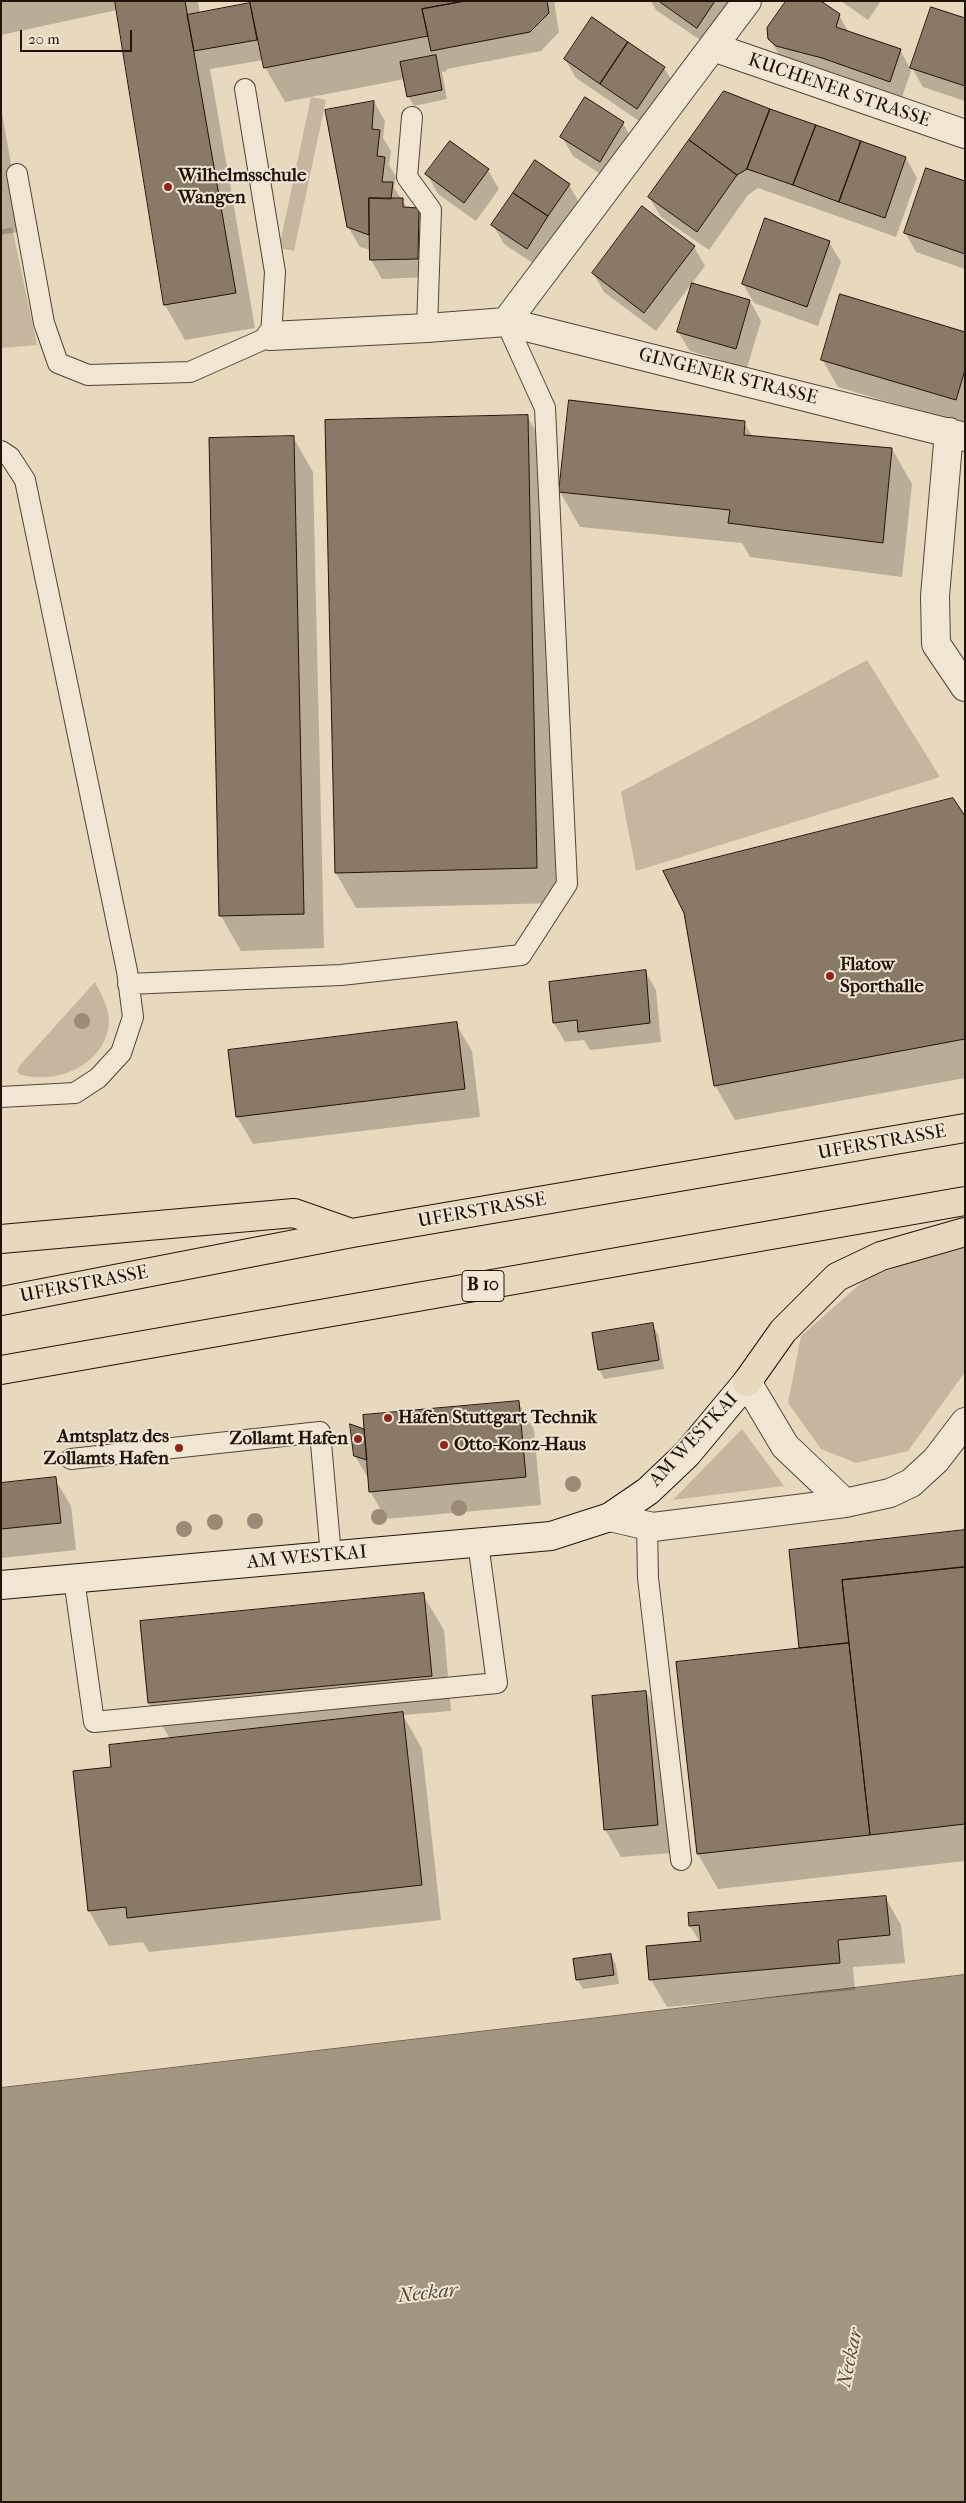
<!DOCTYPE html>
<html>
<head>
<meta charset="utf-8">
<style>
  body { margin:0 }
  #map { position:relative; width:966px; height:2503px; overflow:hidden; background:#e6d9bd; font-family:"IM FELL French Canon",serif }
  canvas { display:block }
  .frame { position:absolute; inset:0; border:2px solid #221309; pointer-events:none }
  .scale { position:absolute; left:20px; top:30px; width:112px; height:22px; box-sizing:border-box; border:2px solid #221309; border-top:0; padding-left:6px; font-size:15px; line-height:18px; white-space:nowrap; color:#221309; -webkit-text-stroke:4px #efe6d4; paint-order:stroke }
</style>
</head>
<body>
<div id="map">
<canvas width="966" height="2503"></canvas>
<div class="frame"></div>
<div class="scale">20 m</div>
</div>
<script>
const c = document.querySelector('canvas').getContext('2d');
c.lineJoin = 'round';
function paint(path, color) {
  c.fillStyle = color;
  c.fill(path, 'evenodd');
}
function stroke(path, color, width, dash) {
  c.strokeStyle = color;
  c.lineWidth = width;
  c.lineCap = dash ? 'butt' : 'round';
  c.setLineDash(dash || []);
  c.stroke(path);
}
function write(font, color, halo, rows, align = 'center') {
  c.font = font + ' "IM FELL French Canon",serif';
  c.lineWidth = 4;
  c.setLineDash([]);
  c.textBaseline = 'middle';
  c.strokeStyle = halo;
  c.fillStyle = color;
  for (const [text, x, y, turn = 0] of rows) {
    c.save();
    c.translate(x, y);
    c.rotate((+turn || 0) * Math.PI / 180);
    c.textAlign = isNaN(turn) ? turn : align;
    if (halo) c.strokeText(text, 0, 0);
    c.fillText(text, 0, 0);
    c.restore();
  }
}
paint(new Path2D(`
  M311,97L326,100L294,251L279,248Z
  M12,227L37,345L1,348V230Z
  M867,660L940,777L636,871L621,792Z
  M95,982C101,994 109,1008 109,1022C106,1065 56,1086 19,1074L17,1071L20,1065Z
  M965,1244V1372L908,1451L856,1463L821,1449L788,1403L801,1336L868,1277Z
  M742,1429L784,1486L673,1500Z`), '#c5b79e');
const water = new Path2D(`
  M965,1975V2502H1V2088Z`);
paint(water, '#a39680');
stroke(water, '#6f6250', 1);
paint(new Path2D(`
  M1,1H198L200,14L250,4L254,12L253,1H554L559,32L541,51L447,69V71L442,72L447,99L414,106L408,96L405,79L285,102L265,67L264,60L210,69L255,328L185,340L165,305L117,10L1,35Z
  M651,1H739L709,46L656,10Z
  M841,1H881L868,20Z
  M932,8L965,20V101L923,87L912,68L901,100L781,58L769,38L839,15L849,33L900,50L911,70Z
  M592,19L664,68L676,87L648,127L576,78L565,59Z
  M724,93L906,158L917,178L896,237L758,188L748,195L709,250L661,217L649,197Z
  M585,99L623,123L634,143L611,181L573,156L562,137Z
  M374,102L385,121L383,138L391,151L389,165L396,177L394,188L408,209H418L429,228L428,277L382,279L371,260V250L360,247L348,227Z
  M1,108L23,231L1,235Z
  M488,170L499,189L476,221L438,194L427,174Z
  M965,182V269L916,252L905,232Z
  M569,185L580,204L539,267L504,244L493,225Z
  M829,242L841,262L818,326L754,303L743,284Z
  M694,247L705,266L656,331L604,292L593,273Z
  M693,284L750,301L761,321L747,368L690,351L678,332Z
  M965,333V425L838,387L822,359Z
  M527,416L547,451L557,903L356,908L336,873Z
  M744,423L753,437L892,449L912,484L902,577L750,557L742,543L580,527L560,492Z
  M293,437L313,472L324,948L241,951L221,916Z
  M965,817V1078L735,1120L715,1085Z
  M645,971L656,990L661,1042L590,1050L584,1040L565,1042L554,1023Z
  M456,1024L472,1051L480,1117L253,1144L237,1117Z
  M652,1325L658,1334L664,1369L604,1379L599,1369Z
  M518,1402L534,1430L541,1505L386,1519L370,1491V1481L355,1456L352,1426L365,1431Z
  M55,1479L71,1506L76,1550L1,1558V1484Z
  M965,1531V1861L718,1889L698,1854L677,1663L801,1649L790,1551Z
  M423,1595L444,1630L451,1711L403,1715L422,1749L441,1920L149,1952L143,1942L109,1946L89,1911L112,1768L170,1739L149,1703L141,1622Z
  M646,1692L662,1720L673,1853L621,1857L605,1829Z
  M885,1897L901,1925L905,1963L853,1967L855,1990L667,2007L651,1980L700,1942L690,1926Z
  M611,1955L616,1965L619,1984L583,1989L577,1979Z`), '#0003');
const building = new Path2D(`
  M115,1H185L236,293L164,305Z
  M250,1H465L422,9L428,36L264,68Z
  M465,1H547L549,13L530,32L431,51L422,9Z
  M659,1H715L697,28Z
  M786,1H821L840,14L836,27L901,49L890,82L822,58L776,46L768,39L767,28Z
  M250,3L257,40L194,51L187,15Z
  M931,7L965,18V86L910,68Z
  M592,17L628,42L600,84L564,59Z
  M628,42L665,67L637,109L600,84Z
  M436,55L442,90L407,97L400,62Z
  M724,91L770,109L747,169L737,175L689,140Z
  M585,97L624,122L600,162L560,137Z
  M374,101L372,129L380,130L377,156L385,157L382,182H393L391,199L369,198V235L347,227L325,110Z
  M770,109L816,125L793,185L747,169Z
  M816,125L861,141L839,202L793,185Z
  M689,140L737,175L697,232L648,197Z
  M450,141L489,169L464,203L425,174Z
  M861,141L906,157L885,218L839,202Z
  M535,160L570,184L548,216L513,193Z
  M926,168L965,181V254L904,233Z
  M513,193L548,216L527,249L491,225Z
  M369,198H403V207L419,208L418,259L370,260Z
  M642,206L695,246L644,313L592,273Z
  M765,218L830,241L807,307L742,284Z
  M692,283L750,300L736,349L677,332Z
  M840,294L965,332V370L956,400L821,360Z
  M569,400L745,421L744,435L892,448L883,543L728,523L730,510L559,492Z
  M528,415L537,868L335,873L325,420Z
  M294,436L304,914L219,916L209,438Z
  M953,798L965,816V1039L714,1086L684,913L663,871Z
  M646,970L650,1023L578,1032L577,1020L553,1023L549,982Z
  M457,1022L465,1089L236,1117L228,1050Z
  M653,1323L659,1360L598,1370L592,1333Z
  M519,1401L526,1477L369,1492L363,1415Z
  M350,1424L364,1429L367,1460L354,1456Z
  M56,1477L61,1523L1,1529V1483Z
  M965,1530V1567L842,1580L849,1643L799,1648L789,1550Z
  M965,1567V1824L870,1835L842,1580Z
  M424,1593L432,1676L148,1703L140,1621Z
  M849,1643L870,1835L697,1854L676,1662Z
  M646,1691L658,1825L604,1830L592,1696Z
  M403,1712L422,1885L127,1918L126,1907L88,1911L73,1771L111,1767L109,1745Z
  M886,1896L890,1935L838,1940L840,1963L649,1980L646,1946L701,1941L699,1925L689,1926L688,1913Z
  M611,1954L614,1975L576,1980L573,1959Z`);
paint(building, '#887a67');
stroke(building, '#221309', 1);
const service = new Path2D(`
  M412,117L407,177L431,210L427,328
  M17,174L44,323L58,363L88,375L190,372L271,336L275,272L245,89
  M1,451L10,457L25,480L127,971L133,1017L121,1053L98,1078L75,1093L1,1097
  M128,984L341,975L521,955L567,884L545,408L506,322
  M71,1459L320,1432L331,1556
  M647,1526L648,1578L681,1860
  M74,1579L94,1722L497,1683L478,1543`);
const minor = new Path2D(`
  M713,47L965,134
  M506,322L965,437
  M271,336L427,328L506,322L747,1
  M949,432L935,596L936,644L965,687
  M747,1382L785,1446L845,1503
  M610,1517L653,1527L845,1503L890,1493L911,1483L936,1460L965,1422`);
const secondary = new Path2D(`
  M1,1585L551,1536L610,1517L648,1491L687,1454L747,1382`);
const trunk = new Path2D(`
  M1,1239L294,1213L351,1233
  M1,1301L352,1233L965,1128
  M1,1370L965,1201
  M747,1382L783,1331L837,1277L881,1256L965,1232`);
stroke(service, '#534436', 22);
stroke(minor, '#534436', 30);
stroke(secondary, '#221309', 30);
stroke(trunk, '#221309', 30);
stroke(service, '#efe6d4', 20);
stroke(minor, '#efe6d4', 28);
stroke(secondary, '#efe6d4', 28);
stroke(trunk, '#e6d9bd', 28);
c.fillStyle = '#9a8b77';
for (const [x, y] of [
  [82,1021],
  [573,1484],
  [459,1508],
  [379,1517],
  [255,1521],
  [215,1522],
  [184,1529]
]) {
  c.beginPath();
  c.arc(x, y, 8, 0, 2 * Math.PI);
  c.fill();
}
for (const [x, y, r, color] of [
  [168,187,5,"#8f2418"],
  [830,976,5,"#8f2418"],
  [388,1418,5,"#8f2418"],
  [358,1439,5,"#8f2418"],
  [444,1445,5,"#8f2418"],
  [179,1448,5,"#8f2418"]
]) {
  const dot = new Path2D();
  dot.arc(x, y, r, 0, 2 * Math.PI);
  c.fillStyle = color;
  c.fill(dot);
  stroke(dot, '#efe6d4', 2);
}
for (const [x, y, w] of [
  [483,1286,42]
]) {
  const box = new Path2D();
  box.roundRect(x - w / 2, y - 15.5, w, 31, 4);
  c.fillStyle = '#efe6d4';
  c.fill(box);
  stroke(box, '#221309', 1);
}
write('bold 18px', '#221309', null, [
  ["B 10",483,1286]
]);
write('19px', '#221309', '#efe6d4', [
  ["KUCHENER STRASSE",839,91,19],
  ["GINGENER STRASSE",728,377,14],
  ["UFERSTRASSE",882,1143,-10],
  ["UFERSTRASSE",482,1211,-10],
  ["UFERSTRASSE",84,1285,-11],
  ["AM WESTKAI",694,1440,-47],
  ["AM WESTKAI",307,1558,-5]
]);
write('bold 19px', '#221309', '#efe6d4', [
  ["Wilhelmsschule",178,176],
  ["Wangen",178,198],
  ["Flatow",840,965],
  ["Sporthalle",840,987],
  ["Hafen Stuttgart Technik",398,1418],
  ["Amtsplatz des",169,1437,"right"],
  ["Zollamts Hafen",169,1459,"right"],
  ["Zollamt Hafen",348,1439,"right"],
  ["Otto-Konz-Haus",454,1445]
], 'left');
write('italic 20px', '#564739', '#efe6d4', [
  ["Neckar",428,2294,-6],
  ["Neckar",851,2358,-78]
]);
</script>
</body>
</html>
